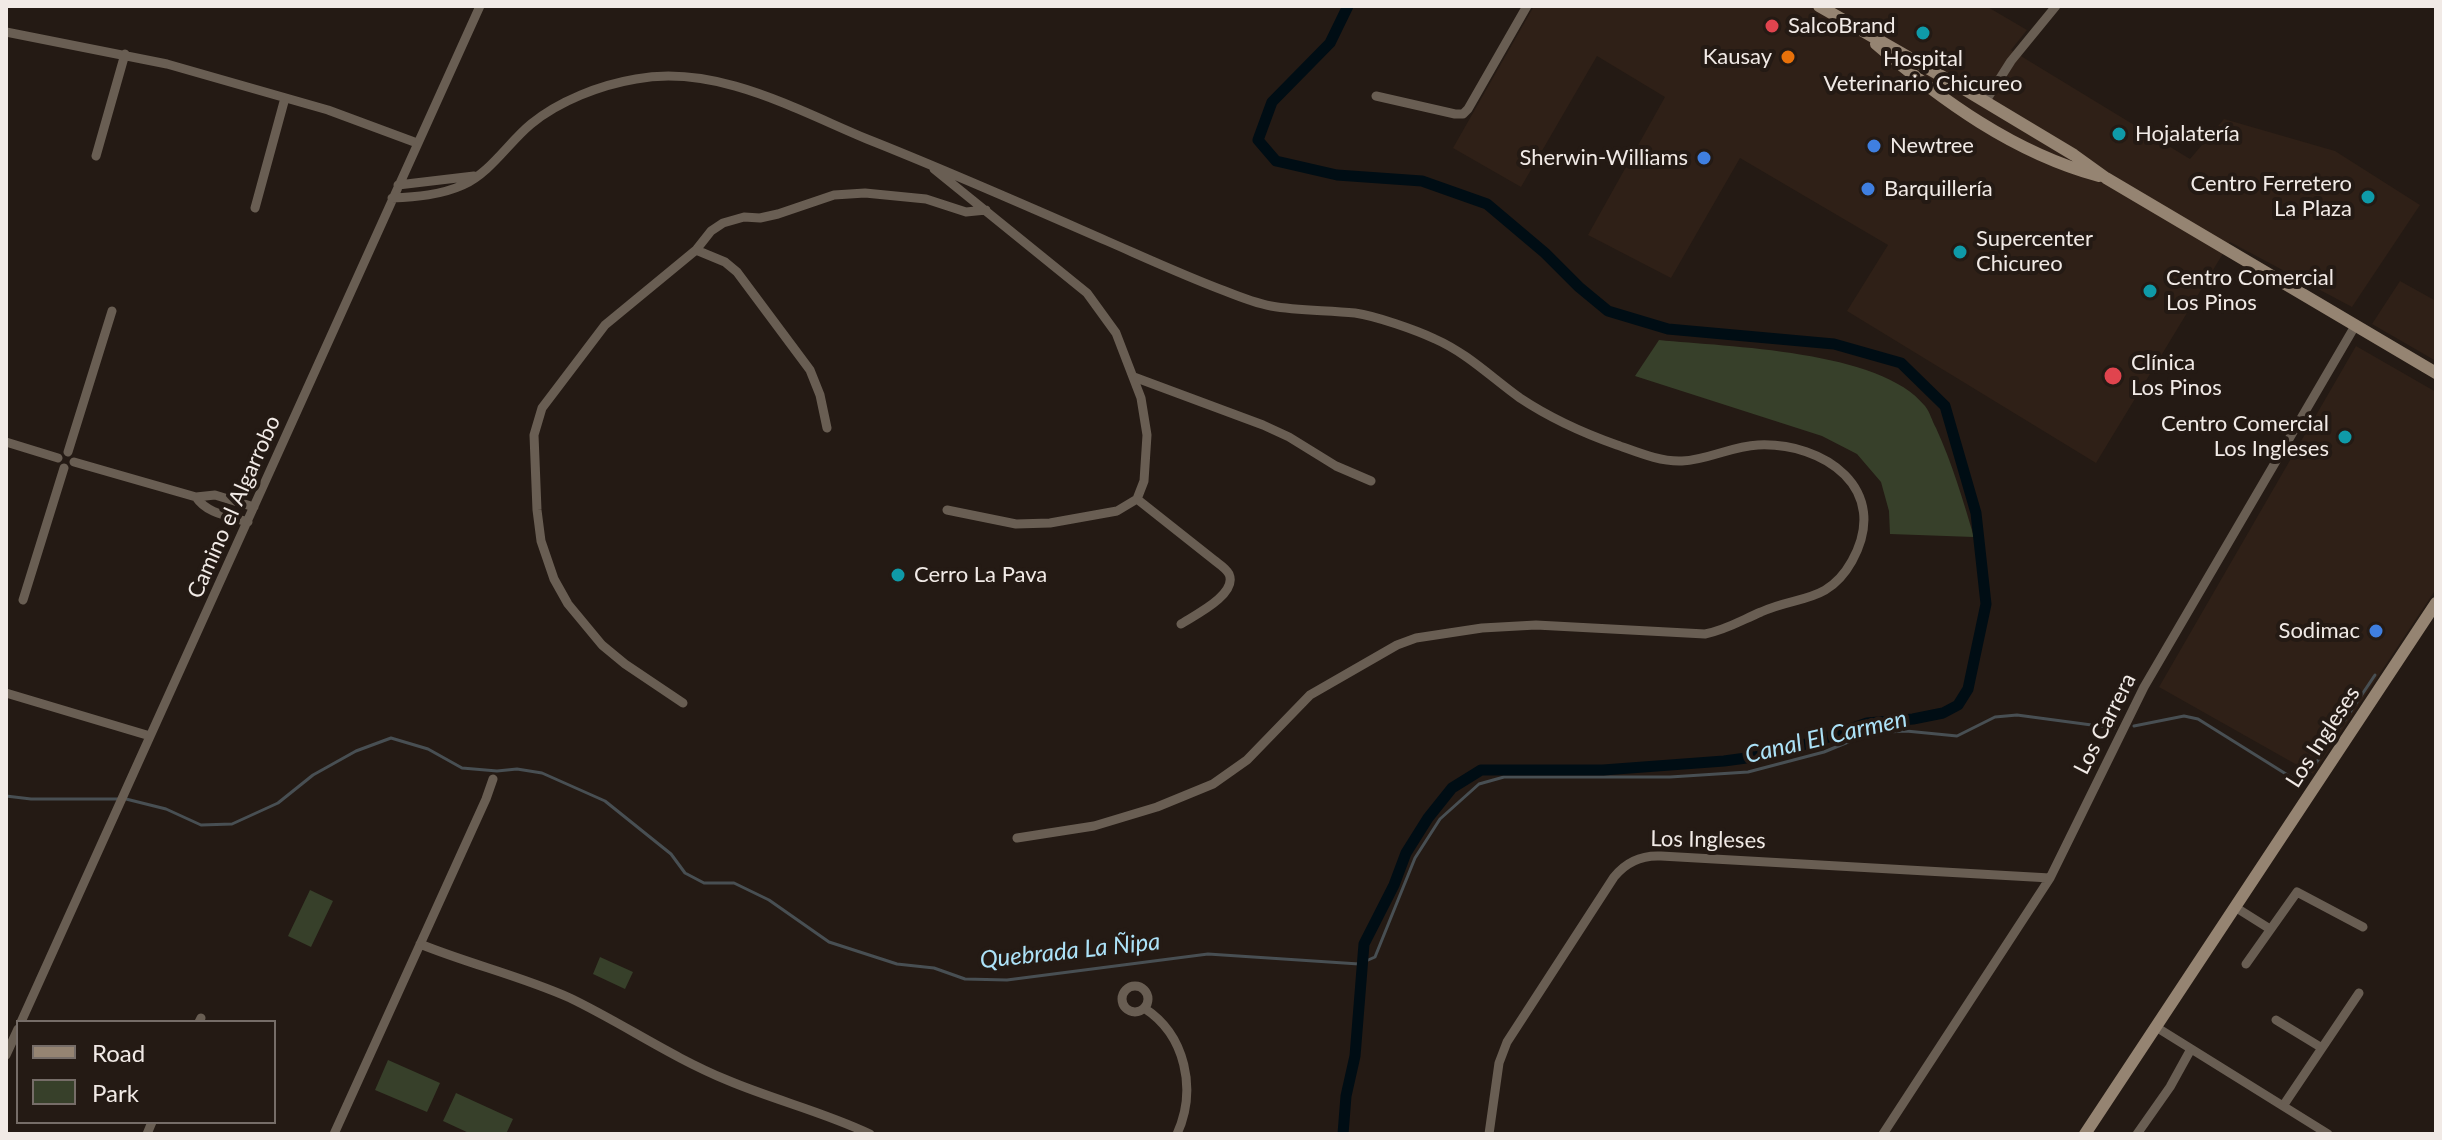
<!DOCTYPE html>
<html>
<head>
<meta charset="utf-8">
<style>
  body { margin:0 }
  #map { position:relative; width:2442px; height:1140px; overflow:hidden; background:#241a14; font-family:Lato,sans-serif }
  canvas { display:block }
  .frame { position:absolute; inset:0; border:8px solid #f1eae6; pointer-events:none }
  .legend { position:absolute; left:16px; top:1020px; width:260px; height:104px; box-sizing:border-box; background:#241a14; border:2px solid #766d68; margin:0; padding:10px 14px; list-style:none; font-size:24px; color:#f1eae6 }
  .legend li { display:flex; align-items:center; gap:16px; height:40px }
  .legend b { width:40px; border:2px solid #766d68 }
</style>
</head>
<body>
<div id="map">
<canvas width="2442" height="1140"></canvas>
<div class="frame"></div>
<ul class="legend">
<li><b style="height:10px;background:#958472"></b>Road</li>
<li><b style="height:22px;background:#37402a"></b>Park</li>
</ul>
</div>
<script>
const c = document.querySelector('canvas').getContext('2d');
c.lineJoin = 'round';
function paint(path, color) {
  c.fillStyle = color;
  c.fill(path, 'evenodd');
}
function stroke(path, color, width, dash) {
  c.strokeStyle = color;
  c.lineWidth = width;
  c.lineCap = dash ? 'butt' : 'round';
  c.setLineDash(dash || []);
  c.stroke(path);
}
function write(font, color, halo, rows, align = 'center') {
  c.font = font + ' Lato,sans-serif';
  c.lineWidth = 8;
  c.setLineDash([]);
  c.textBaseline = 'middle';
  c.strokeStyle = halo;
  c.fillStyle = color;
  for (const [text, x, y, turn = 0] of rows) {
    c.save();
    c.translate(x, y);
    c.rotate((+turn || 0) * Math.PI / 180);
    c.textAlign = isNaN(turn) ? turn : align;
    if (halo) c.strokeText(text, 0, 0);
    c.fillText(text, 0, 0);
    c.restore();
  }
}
paint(new Path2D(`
  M1534,6H1986L2027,30L2011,50L2190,159L2224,119L2335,151L2420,205L2352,307L2230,242L2096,463L1847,311L1888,245L1740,158L1671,278L1588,235L1665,97L1597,56L1521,187L1453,148Z
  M2400,281L2436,301V361L2372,324Z
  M2356,346L2436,392V589L2313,774L2159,687Z`), '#2f2017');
paint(new Path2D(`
  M1659,340C1728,347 1881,350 1925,406C1930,412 1932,421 1936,428C1952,463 1963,500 1974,537L1890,534L1889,511L1881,482L1857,454L1822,436L1635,376Z
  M310,890L333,901L311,947L288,936Z
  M600,957L633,972L625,989L593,974Z
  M388,1060L440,1083L427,1112L375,1090Z
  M456,1093L513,1119L506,1134H471L443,1121Z`), '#37402a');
stroke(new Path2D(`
  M2134,726L2184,716L2198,719L2302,784L2375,675
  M6,796L31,799H118
  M126,799L166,809L201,825L232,824L278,803L313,775L356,751L391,738L428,749L462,768L497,771L517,769L542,773L605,801L671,854L685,873L704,883H734L769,900L829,942L897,964L934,968L965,979L1007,980L1208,954L1359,964L1375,957L1415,858L1440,819L1479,784L1504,777H1670L1748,772L1824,752L1870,733L1906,731L1957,736L1995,717L2017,715L2114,728`), '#484f53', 3);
stroke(new Path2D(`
  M1343,1134L1346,1096L1355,1056L1364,944L1394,885L1406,853L1428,818L1452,788L1481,770H1603L1724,761L1761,756L1817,741L1867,723L1913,719L1943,713L1958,705L1968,689L1986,604L1976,513L1945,406L1901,363L1834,344L1668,329L1608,311L1579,287L1545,253L1487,204L1422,181L1337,175L1276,161L1258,140L1272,102L1330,43L1348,6`), '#000d14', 11);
stroke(new Path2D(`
  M6,32L167,64L328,110L417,143
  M1376,96L1455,114H1463L1468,109L1527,6
  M1985,102L2011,61L2056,6
  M96,156L125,54
  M934,169L1087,293L1116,333L1141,398L1147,435L1144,481L1137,499L1117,511L1050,523L1016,524L947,510
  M398,185L474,176
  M392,198C416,197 441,195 463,185C491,172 508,143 531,124C559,101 600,85 636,79C716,64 795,109 867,139C948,171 1027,206 1107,241C1146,258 1185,276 1225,291C1240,297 1255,303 1271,306C1299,311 1327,310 1355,313C1376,316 1416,330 1435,339C1467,353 1492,378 1520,398C1550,418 1583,433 1617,445C1637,452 1660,462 1682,461C1708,460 1732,446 1758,445C1824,442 1892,489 1852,561C1828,604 1798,595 1761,612C1742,620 1726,630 1705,634L1536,625L1482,628L1416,638L1397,645L1310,695L1247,760L1213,784L1157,807L1094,826L1017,838
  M255,208L285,98
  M696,250L725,262L737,272L810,370L820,395L827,428
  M1134,377L1263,425L1289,437L1336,466L1371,481
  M6,442L58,458
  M68,452L112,311
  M74,462L196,497L215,495L254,507
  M196,497C207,514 229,516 248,522
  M1137,499L1214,560C1219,564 1226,568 1229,574C1238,594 1195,615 1181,624
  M23,600L64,468
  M6,693L150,736
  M683,703L625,664L602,645L568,604L554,579L541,541L537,510L534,435L542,408L605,325L696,250L711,231L723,223L744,217L760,218L778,214L834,195L865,193L926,199L966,212L986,210
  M2235,907L2270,929
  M420,944C469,964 521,976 570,998C624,1024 671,1057 727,1080C774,1100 824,1112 870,1134
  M2246,964L2297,892L2363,927
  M1122 999a13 13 0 1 1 26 0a13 13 0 1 1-26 0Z
  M1144,1008C1186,1035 1197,1090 1177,1134
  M2276,1020L2322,1048
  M21,1022L480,6
  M199,1022L201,1018
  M2156,1027L2328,1134
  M6,1055L18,1029
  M2283,1106L2359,993
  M147,1134L152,1122
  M334,1134L486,799L493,779
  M1489,1134L1499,1063L1507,1042L1614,877C1626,862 1642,855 1661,856L2050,878
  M1883,1134L2050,878L2144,687L2355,326
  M2137,1134L2170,1087L2191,1049`), '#695e53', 9);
stroke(new Path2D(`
  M1819,6L1964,89L2074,155L2106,178L2436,373
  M1876,44C1941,100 2014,153 2099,176
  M2085,1134L2436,603`), '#958472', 12);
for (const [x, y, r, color] of [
  [1772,26,8,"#e0444e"],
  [1923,33,8,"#0f9aa8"],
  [1788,57,8,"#e8710a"],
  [2119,134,8,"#0f9aa8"],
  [1874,146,8,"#3f7fe0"],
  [1704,158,8,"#3f7fe0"],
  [1868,189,8,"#3f7fe0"],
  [2368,197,8,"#0f9aa8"],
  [1960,252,8,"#0f9aa8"],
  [2150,291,8,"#0f9aa8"],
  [2113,376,10,"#e0444e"],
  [2345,437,8,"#0f9aa8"],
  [898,575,8,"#0f9aa8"],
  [2376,631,8,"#3f7fe0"]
]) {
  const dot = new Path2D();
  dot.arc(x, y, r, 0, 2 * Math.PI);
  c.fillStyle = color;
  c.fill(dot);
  stroke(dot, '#241a14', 3);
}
write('22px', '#f1eae6', '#241a14', [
  ["SalcoBrand",1788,26],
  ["Kausay",1772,57,"right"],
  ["Hospital",1923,59,"center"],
  ["Veterinario Chicureo",1923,84,"center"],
  ["Hojalatería",2135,134],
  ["Newtree",1890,146],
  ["Sherwin-Williams",1688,158,"right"],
  ["Centro Ferretero",2352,184,"right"],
  ["La Plaza",2352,209,"right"],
  ["Barquillería",1884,189],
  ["Supercenter",1976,239],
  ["Chicureo",1976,264],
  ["Centro Comercial",2166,278],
  ["Los Pinos",2166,303],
  ["Clínica",2131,363],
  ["Los Pinos",2131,388],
  ["Centro Comercial",2329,424,"right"],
  ["Los Ingleses",2329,449,"right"],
  ["Cerro La Pava",914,575],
  ["Sodimac",2360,631,"right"]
], 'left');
write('22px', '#f1eae6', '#241a14', [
  ["Camino el Algarrobo",234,507,-66],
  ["Los Carrera",2105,724,-63],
  ["Los Ingleses",2323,737,-57],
  ["Los Ingleses",1708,840,1]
]);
write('italic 24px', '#ace2f8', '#241a14', [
  ["Canal El Carmen",1826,737,-13],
  ["Quebrada La Ñipa",1070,951,-6]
]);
</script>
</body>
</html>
